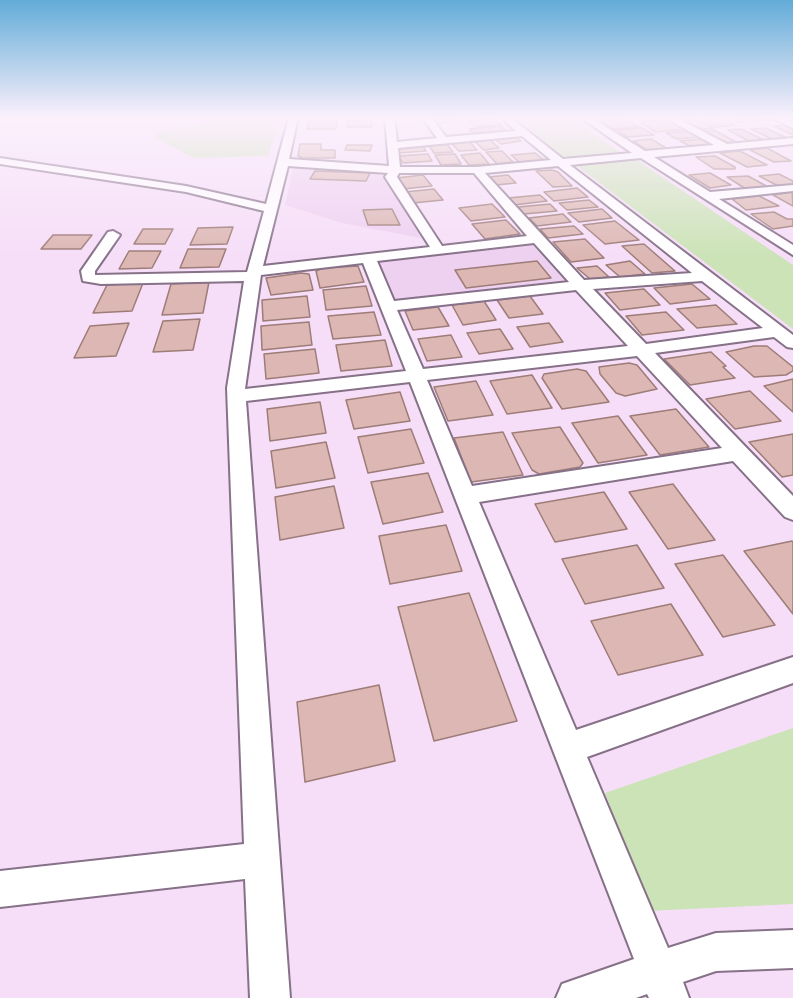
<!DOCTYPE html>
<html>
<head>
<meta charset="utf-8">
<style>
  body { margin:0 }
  canvas { display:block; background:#f6def8 }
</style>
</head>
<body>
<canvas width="793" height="998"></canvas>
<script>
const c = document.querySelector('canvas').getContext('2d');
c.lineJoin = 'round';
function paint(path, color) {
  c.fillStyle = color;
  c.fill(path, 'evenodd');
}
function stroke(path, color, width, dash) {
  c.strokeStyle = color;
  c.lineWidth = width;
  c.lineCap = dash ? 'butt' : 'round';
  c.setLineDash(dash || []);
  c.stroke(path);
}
paint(new Path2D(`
  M294,166L382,172L421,238L342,223L285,205Z
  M532,245L537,246L566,280L395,301L380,264L382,261Z`), '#eed0f0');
paint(new Path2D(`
  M229,117H281L279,120L274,121L271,128L277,130L268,156L193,158L155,137L159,132Z
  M515,117H568L620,152L565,158Z
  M637,160L793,265V329L576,165Z
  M793,728V904L648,911L605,793Z`), '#cbe3b6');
const building = new Path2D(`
  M452,117L457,121L436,123L431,118Z
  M701,117H719L735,125L716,127Z
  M728,117H769L775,119L738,122Z
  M623,118L639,127L613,129L599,119Z
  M495,119L501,125L477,127L469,121Z
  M371,120L372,127H347V121Z
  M667,120L686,129L656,132L640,122Z
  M680,120H698L714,128L695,130Z
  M309,121H337L336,129H307Z
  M789,125L793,127V135L774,126Z
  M501,126L506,131L473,133L469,129Z
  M642,128L654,135L627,137L617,130Z
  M766,128L789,139L774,140L751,129Z
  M741,129L764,140L751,142L728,130Z
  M714,130L736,142L723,143L701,132Z
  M687,131L699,137L677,139L666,133Z
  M514,136L521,141L501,144L494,138Z
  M488,138L499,148L484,150L473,140Z
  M651,139L668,149L649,151L633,141Z
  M702,139L715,145L692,147L680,141Z
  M468,140L477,150L459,151L450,142Z
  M446,143L453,152L434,153L428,144Z
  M300,144H321V150H335V158H302L298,156Z
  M347,145H372L370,151L345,150Z
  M422,145L426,151L398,153L395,147Z
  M767,148L791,161L774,162L750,150Z
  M502,151L513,162L497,164L486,152Z
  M740,151L767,165L747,167L720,153Z
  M480,153L489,164L469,165L461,155Z
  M535,153L544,160L519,162L511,155Z
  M428,154L432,161L403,163L399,156Z
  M455,154L461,164L441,165L435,155Z
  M715,156L735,167V169H714L696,157Z
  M552,170L558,172L572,186L553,187L536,171Z
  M315,171L370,173L366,181L310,179Z
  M710,173L731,185L710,188L689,175Z
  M779,174L793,181V185L780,187L759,176Z
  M423,175L432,186L403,189L396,178Z
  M508,175L516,183L496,185L489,177Z
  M748,176L770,188L749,191L727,177Z
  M577,188L588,197L554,201L544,192Z
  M434,189L443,200L413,203L405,192Z
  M792,192L793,206L773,195Z
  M540,195L547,201L514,205L508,198Z
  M759,196L779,206L746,210L732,199Z
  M589,200L598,207L567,210L559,203Z
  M492,204L505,217L471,221L459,208Z
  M550,204L557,211L524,214L518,207Z
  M392,209L400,225H368L363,210Z
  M602,209L612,218L579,222L568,213Z
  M774,212L787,219H793V226L773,229L751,214Z
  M563,214L571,222L537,226L529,218Z
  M506,220L520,234L485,239L472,224Z
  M615,221L639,240L605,244L583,225Z
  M574,226L583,234L548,238L540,229Z
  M233,227L227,244L190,245L198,228Z
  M143,229H173L165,244H134Z
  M53,235H92L81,249H41Z
  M585,239L604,258L571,262L553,242Z
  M644,244L675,271L652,273L622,246Z
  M188,249H226L219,267L180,268Z
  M129,251H161L152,268L119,269Z
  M537,261L551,278L466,288L455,270Z
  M630,261L645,274L620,277L606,265Z
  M358,266L364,282L320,288L316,271L323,268Z
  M597,266L609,277L590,279L577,268Z
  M301,273L309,274L313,290L271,295L266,278Z
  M209,282L203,313L162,315L171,284Z
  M143,283L132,311L93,313L107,285Z
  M692,284L710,299L670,304L654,288Z
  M366,286L372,306L326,310L323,290Z
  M644,289L660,305L620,310L605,293Z
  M307,296L310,317L263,321L262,300Z
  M530,296L543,314L509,318L497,300Z
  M484,301L496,320L463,325L452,305Z
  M716,305L737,324L697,328L677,309Z
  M438,307L449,326L413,330L405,311Z
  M374,312L381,335L333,339L328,316Z
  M666,312L684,330L642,335L626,316Z
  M200,319L193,350L153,352L163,321Z
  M309,322L312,345L262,350L261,326Z
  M129,323L116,356L74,358L90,326Z
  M549,323L563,342L530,347L517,327Z
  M500,329L513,349L479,354L467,333Z
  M451,335L462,357L427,361L418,339Z
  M385,340L392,366L341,371L336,345Z
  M754,346H767L793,367V371L786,375L754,377L726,352Z
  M315,349L319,373L266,379L264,354Z
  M711,352L726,366L723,367L735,378L690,385L664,359Z
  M629,363L637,365L657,389L625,396L616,393L600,374L599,367Z
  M577,369L586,371L609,402L562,409L542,378L544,374Z
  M532,375L552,408L507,414L490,381Z
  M793,379V412L764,386Z
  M476,381L493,415L448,421L434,387Z
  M750,391L781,421L735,429L706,399Z
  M400,392L410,421L354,429L346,400Z
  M320,402L326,433L270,441L267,409Z
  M676,409L709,447L660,455L630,416Z
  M618,416L647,455L598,463L572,423Z
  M560,427L583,463L580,467L539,474L532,470L512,433Z
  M411,429L424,463L368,473L358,437Z
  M503,432L523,475L471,482L454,438Z
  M793,434V475L782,477L749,442Z
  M326,442L335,478L276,488L271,451Z
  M428,473L443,512L383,524L371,482Z
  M673,484L715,540L668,549L629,492Z
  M334,486L344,528L280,540L275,497Z
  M604,492L627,529L555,542L535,504Z
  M446,525L462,571L390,584L379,536Z
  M792,541L793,542V614L744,551Z
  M637,545L664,588L585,604L562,559Z
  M723,555L775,625L723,637L675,564Z
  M469,593L517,721L434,741L398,607Z
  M671,604L703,655L618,675L591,621Z
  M379,685L395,761L305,782L297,702Z`);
paint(building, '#dcb7b3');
stroke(building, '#9e7c78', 1.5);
const minor = new Path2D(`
  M289,117H298L289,159L389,166L385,117H394L397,142L437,138L422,117H431L446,137L516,131L500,117H510L563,159L632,153L580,117H590L645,151L714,145L664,117H675L727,144L793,138V144L654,157L710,192L793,185V191L719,199L793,245V255L641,158L570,165L793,335V348L787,347L774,337L655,353L793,496V520L785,517L733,461L479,502L576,730L793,657V683L587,757L668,948L716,933L793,930V968L716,971L683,982L689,998H649L647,994L636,998H556L562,984L634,959L410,382L246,401L290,998H250L245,879L0,907V871L244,844L227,388L244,281L101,284L83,281L81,271L108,232L113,231L120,235L95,271V275L247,272L264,211L186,192L0,164V158L186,186L266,204ZM522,136L551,160L477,167H400L398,148ZM288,166L388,173L385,177L430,247L263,266ZM558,166L692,273L584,280L485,173ZM399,173H474L527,236L442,246L397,177ZM534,243L569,282L394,301L377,261ZM363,263L406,371L245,389L261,275ZM702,281L763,328L646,344L593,289ZM576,290L628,346L423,369L397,310ZM637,356L722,448L472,486L427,380Z
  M770,117H782L793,122V128Z`);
stroke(minor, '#867188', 4);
paint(minor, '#fff');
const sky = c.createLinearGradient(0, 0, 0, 256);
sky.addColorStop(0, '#62acd8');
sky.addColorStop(0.46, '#fbf0fc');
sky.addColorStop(1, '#fbf0fc00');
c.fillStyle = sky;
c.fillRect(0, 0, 793, 256);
</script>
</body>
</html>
